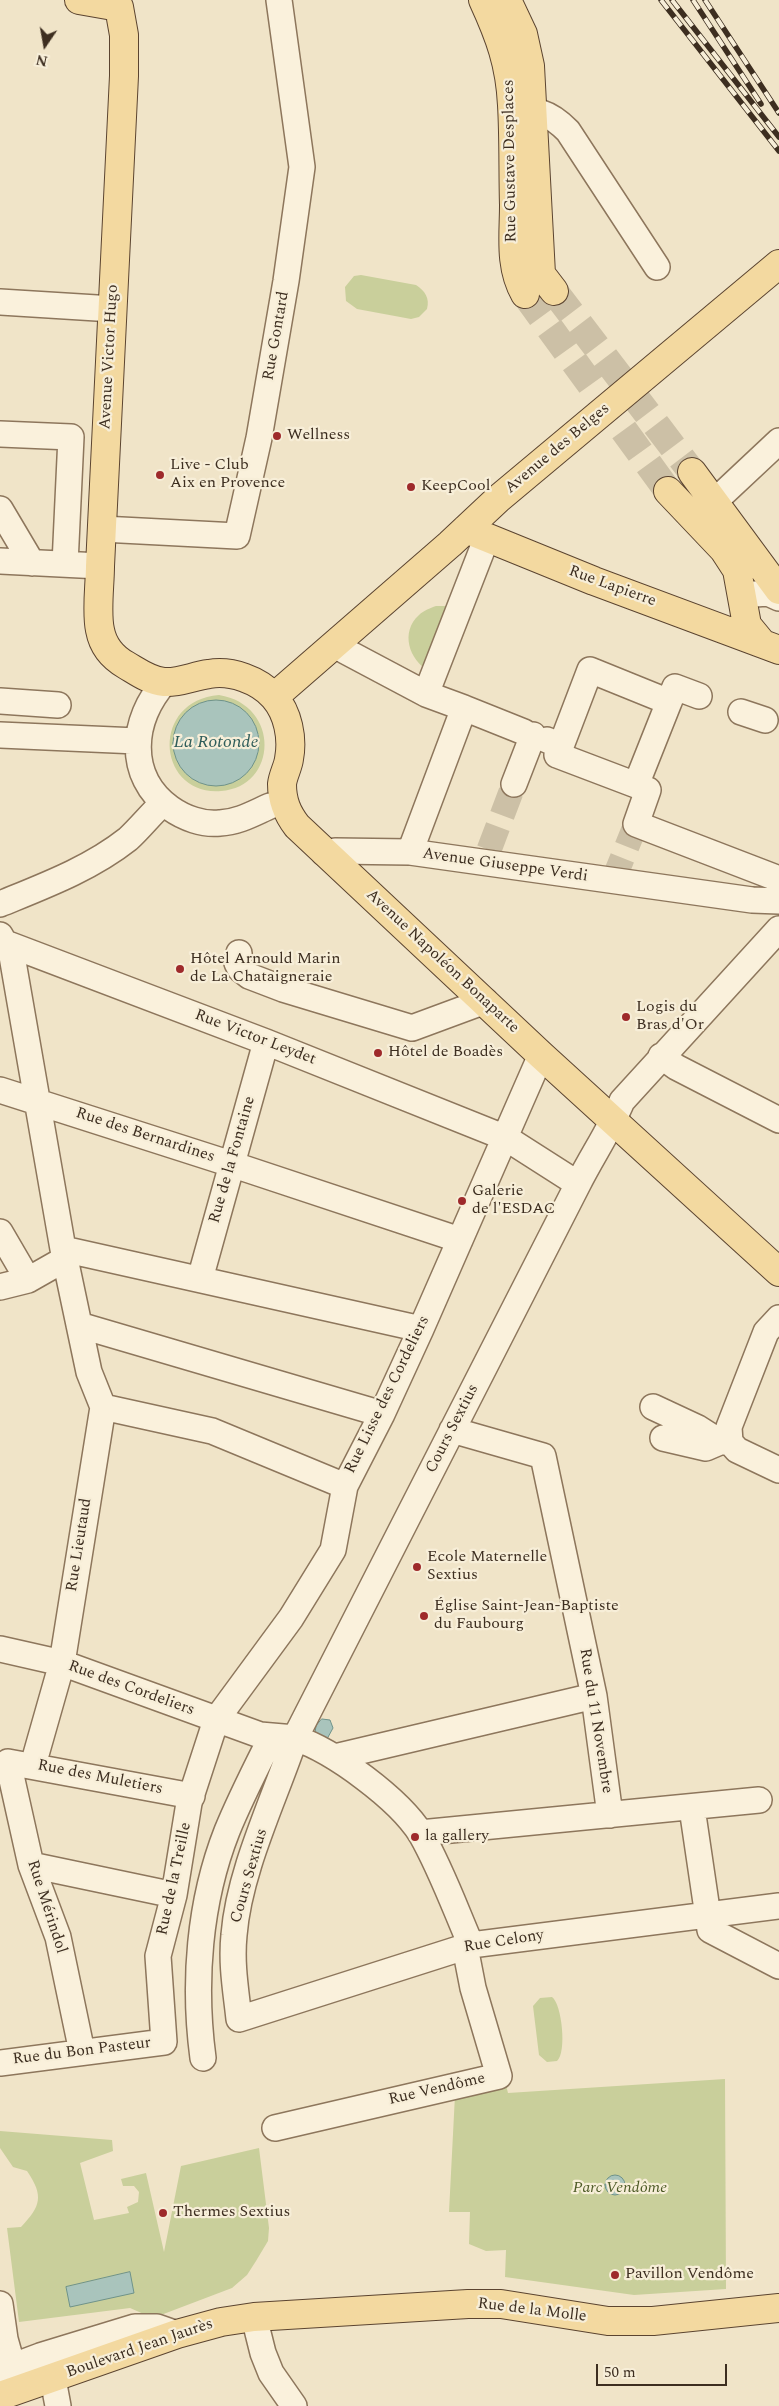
<!DOCTYPE html>
<html>
<head>
<meta charset="utf-8">
<style>
  body { margin:0 }
  #map { position:relative; width:779px; height:2406px; overflow:hidden; background:#f0e4c8; font-family:Spectral,serif }
  canvas { display:block }
  .north { position:absolute; left:20px; top:20px; width:50px; height:50px; -webkit-text-stroke:4px #f7eed8; paint-order:stroke; rotate:192deg; font-size:14px; font-weight:700; line-height:20px; text-align:center; color:#3d2e20 }
  .north::after { content:''; display:block; margin:auto; width:18px; height:22px; background:#3d2e20; clip-path:polygon(50% 0,100% 100%,50% 72%,0 100%) }
  .scale { position:absolute; left:596px; top:2364px; width:131px; height:22px; box-sizing:border-box; border:2px solid #3d2e20; border-top:0; padding-left:6px; font-size:15px; line-height:18px; white-space:nowrap; color:#3d2e20; -webkit-text-stroke:4px #f7eed8; paint-order:stroke }
</style>
</head>
<body>
<div id="map">
<canvas width="779" height="2406"></canvas>
<div class="north">N</div>
<div class="scale">50 m</div>
</div>
<script>
const c = document.querySelector('canvas').getContext('2d');
c.lineJoin = 'round';
function paint(path, color) {
  c.fillStyle = color;
  c.fill(path, 'evenodd');
}
function stroke(path, color, width, dash) {
  c.strokeStyle = color;
  c.lineWidth = width;
  c.lineCap = dash ? 'butt' : 'round';
  c.setLineDash(dash || []);
  c.stroke(path);
}
function write(font, color, halo, rows, align = 'center') {
  c.font = font + ' Spectral,serif';
  c.lineWidth = 4.5;
  c.setLineDash([]);
  c.textBaseline = 'middle';
  c.strokeStyle = halo;
  c.fillStyle = color;
  for (const [text, x, y, turn = 0] of rows) {
    c.save();
    c.translate(x, y);
    c.rotate((+turn || 0) * Math.PI / 180);
    c.textAlign = isNaN(turn) ? turn : align;
    if (halo) c.strokeText(text, 0, 0);
    c.fillText(text, 0, 0);
    c.restore();
  }
}
paint(new Path2D(`
  M361,275L416,285C425,291 430,298 427,309L419,317L411,319L357,309L346,301L345,287L354,276Z
  M436,606H454L429,671C409,660 400,632 419,615C423,611 430,608 436,606Z
  M219,695C281,705 278,787 221,791C157,796 149,701 219,695ZM259,734L258,753L208,785C187,778 175,764 173,742Z
  M552,1997C562,2004 567,2053 557,2061L547,2062L539,2055L533,2006L540,1998Z
  M725,2079L726,2289L634,2295L505,2277L506,2250L486,2251L469,2244L470,2212H449L455,2095L506,2085L508,2093Z
  M0,2131L112,2140L113,2151L80,2163L94,2220L129,2213L127,2207L138,2202L139,2192L134,2186H123L121,2179L146,2173L164,2252L181,2166L259,2148L269,2228L268,2241L256,2261L247,2275L232,2288L153,2318L130,2308L19,2322L7,2228L21,2227C41,2206 44,2196 27,2171L13,2167L0,2148Z`), '#c9cf9b');
const water = new Path2D(`
  M173 743a43 43 0 1 1 86 0a43 43 0 1 1-86 0Z
  M322,1719L330,1720L333,1728L327,1739L315,1733L316,1726Z
  M605 2185a10 10 0 1 1 20 0a10 10 0 1 1-20 0Z
  M130,2272L134,2293L70,2307L66,2287Z`);
paint(water, '#a9c4bc');
stroke(water, '#6f938a', 1);
stroke(new Path2D(`
  M489,850L514,784
  M613,881L636,824`), '#ccc0a6', 25, [25, 12]);
stroke(new Path2D(`
  M554,291L692,472
  M525,294L668,491`), '#ccc0a6', 28, [28, 14]);
const minor = new Path2D(`
  M516,123C533,102 553,116 568,131L657,267
  M0,302L113,309
  M0,434L71,437L65,564
  M714,502L779,441
  M0,509L32,563
  M102,529L237,536L259,438L286,281L302,167L279,0
  M0,561L100,566
  M742,595L768,593L779,598
  M345,651L426,694
  M165,682C131,719 126,776 170,808C184,818 203,825 220,823C239,822 254,813 270,806
  M0,701L58,705
  M669,702L675,687L699,696
  M464,708L426,694L482,550
  M741,712L765,720
  M0,735L137,741
  M547,740L561,746L557,755L636,785L669,702L590,670L561,746
  M514,784L533,735
  M636,785L648,790L636,824L779,879
  M410,852L464,708L524,732
  M324,853L335,851L410,852L752,900L779,901
  M0,904C44,886 90,869 128,839C140,828 151,814 163,803
  M0,935L12,956L63,1249L89,1372L103,1407L62,1663L33,1765
  M0,941L266,1042L506,1138L578,1184
  M239,953L237,963L240,969L249,976L283,989L412,1028L485,1001
  M661,1056L676,1067L779,1120
  M0,1090L231,1164L460,1240
  M0,1232L28,1280
  M63,1249L421,1329
  M200,1279L266,1042
  M0,1287L28,1280L65,1259
  M779,1318L766,1332L729,1427L730,1442L737,1450L779,1470
  M79,1325L382,1414
  M103,1407L212,1431L345,1486
  M653,1407L698,1428L720,1442H730
  M452,1430L543,1456L594,1696L610,1815
  M663,1438L706,1448L720,1442
  M0,1649L62,1663L260,1735L295,1738L578,1184C592,1156 610,1130 622,1101L779,929
  M335,1757L594,1696
  M692,1808L710,1930L779,1966
  M420,1833L759,1800
  M31,1865L174,1895
  M471,1945C455,1908 441,1869 421,1834C399,1799 334,1751 295,1738C274,1800 239,1871 234,1935C231,1964 236,1991 239,2019L471,1945L779,1906
  M82,2052L58,1937L31,1865L8,1762L192,1796
  M203,2058C193,1983 199,1902 227,1831C240,1799 256,1768 271,1738
  M0,2063L164,2042L158,1956L174,1895L189,1803L216,1720L291,1618L333,1550L345,1486L382,1414L421,1329L541,1055
  M275,2128L499,2076L473,1988L465,1947
  M0,2304L5,2339L17,2382
  M254,2317L263,2353L271,2373L294,2406
  M0,2371L40,2356L135,2327H157L177,2334
  M53,2379L58,2406`);
const major = new Path2D(`
  M79,0L119,7
  M483,0C500,37 510,64 512,105C514,138 513,172 514,205C514,235 509,266 525,294
  M507,0L523,34L530,66L541,274L554,291
  M119,7L124,35V76L100,566C100,585 96,612 100,630C103,646 112,657 126,665C138,672 150,681 164,682C180,683 193,676 209,674C231,670 259,680 274,697C288,713 293,738 289,759C288,767 283,775 282,784C282,801 287,813 297,826L541,1055L779,1272
  M692,472L779,590
  M668,491L724,550L737,570L747,625L761,642
  M466,529L594,581L779,650
  M274,697L450,544L498,499L779,264
  M0,2396L177,2334L221,2322L254,2317L468,2304H501L608,2321H653L779,2308`);
stroke(minor, '#8d765c', 28);
stroke(major, '#5b4430', 30);
stroke(minor, '#faf1dc', 25);
stroke(major, '#f3d9a0', 28);
const rail = new Path2D(`
  M661,0L779,151
  M672,0L779,137
  M693,0L761,104
  M705,0L779,113`);
stroke(rail, '#3d2e20', 5.5);
stroke(rail, '#f7eed8', 4, [11]);
for (const [x, y, r, color] of [
  [277,436,5,"#9e2a2b"],
  [160,475,5,"#9e2a2b"],
  [411,487,5,"#9e2a2b"],
  [180,969,5,"#9e2a2b"],
  [626,1017,5,"#9e2a2b"],
  [378,1053,5,"#9e2a2b"],
  [462,1201,5,"#9e2a2b"],
  [417,1567,5,"#9e2a2b"],
  [424,1616,5,"#9e2a2b"],
  [415,1837,5,"#9e2a2b"],
  [163,2213,5,"#9e2a2b"],
  [615,2275,5,"#9e2a2b"]
]) {
  const dot = new Path2D();
  dot.arc(x, y, r, 0, 2 * Math.PI);
  c.fillStyle = color;
  c.fill(dot);
  stroke(dot, '#f7eed8', 2);
}
write('16px', '#3d2e20', '#f7eed8', [
  ["Rue Gustave Desplaces",511,161,-91],
  ["Rue Gontard",277,336,-80],
  ["Avenue Victor Hugo",110,357,-87],
  ["Avenue des Belges",558,449,-40],
  ["Rue Lapierre",612,587,20],
  ["Avenue Giuseppe Verdi",505,866,8],
  ["Avenue Napoléon Bonaparte",442,962,43],
  ["Rue Victor Leydet",255,1038,21],
  ["Rue des Bernardines",145,1136,18],
  ["Rue de la Fontaine",233,1160,-74],
  ["Rue Lisse des Cordeliers",388,1395,-64],
  ["Cours Sextius",453,1429,-63],
  ["Rue Lieutaud",80,1545,-81],
  ["Rue des Cordeliers",131,1689,20],
  ["Rue du 11 Novembre",595,1721,81],
  ["Rue des Muletiers",100,1778,11],
  ["Cours Sextius",250,1876,-74],
  ["Rue de la Treille",175,1879,-78],
  ["Rue Mérindol",46,1907,72],
  ["Rue Celony",504,1942,-9],
  ["Rue du Bon Pasteur",82,2052,-7],
  ["Rue Vendôme",437,2090,-13],
  ["Rue de la Molle",532,2311,7],
  ["Boulevard Jean Jaurès",140,2349,-19]
]);
write('16px', '#3d2e20', '#f7eed8', [
  ["Wellness",287,436],
  ["Live - Club",170,466],
  ["Aix en Provence",170,484],
  ["KeepCool",421,487],
  ["Hôtel Arnould Marin",190,960],
  ["de La Chataigneraie",190,978],
  ["Logis du",636,1008],
  ["Bras d'Or",636,1026],
  ["Hôtel de Boadès",388,1053],
  ["Galerie",472,1192],
  ["de l'ESDAC",472,1210],
  ["Ecole Maternelle",427,1558],
  ["Sextius",427,1576],
  ["Église Saint-Jean-Baptiste",434,1607],
  ["du Faubourg",434,1625],
  ["la gallery",425,1837],
  ["Thermes Sextius",173,2213],
  ["Pavillon Vendôme",625,2275]
], 'left');
write('italic 16px', '#4d5a26', '#f7eed8', [
  ["Parc Vendôme",620,2189]
]);
write('italic 18px', '#2f5d5a', '#f7eed8', [
  ["La Rotonde",216,743]
]);
</script>
</body>
</html>
